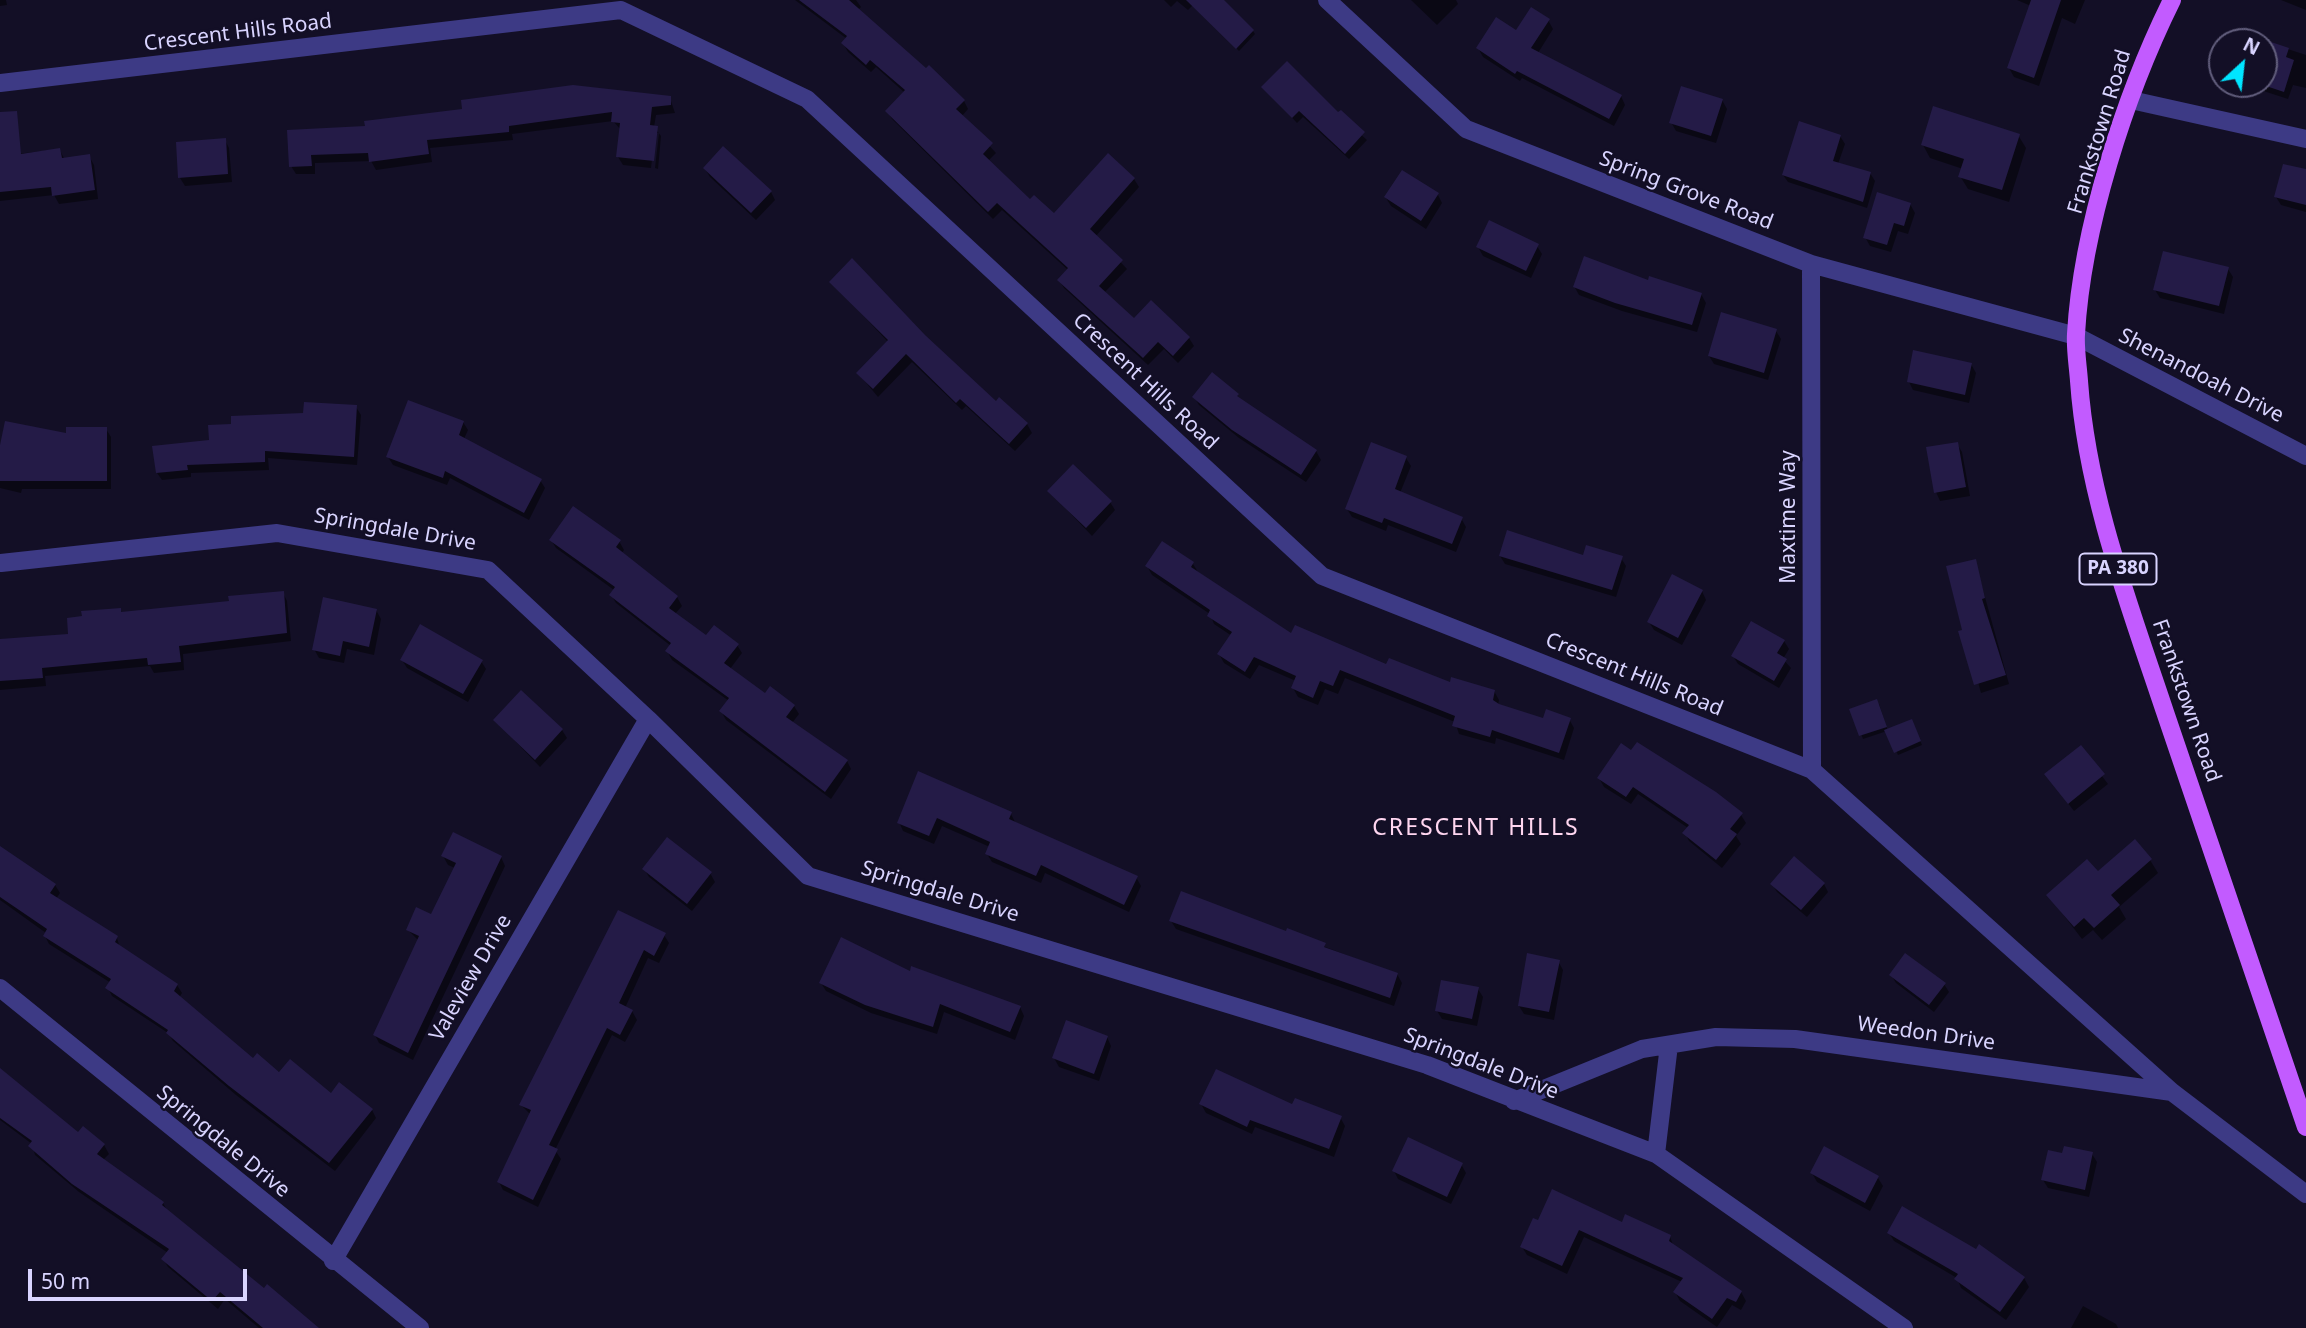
<!DOCTYPE html>
<html>
<head>
<meta charset="utf-8">
<style>
  body { margin:0 }
  #map { position:relative; width:2306px; height:1328px; overflow:hidden; background:#130f26; font-family:"Noto Sans",sans-serif }
  canvas { display:block }
  .north { position:absolute; left:2208px; top:28px; width:70px; height:70px; box-sizing:border-box; background:#130f26; border:2px solid #625e7d; border-radius:50%; rotate:27deg; font-size:19px; font-weight:700; line-height:28px; text-align:center; color:#d9d4ff }
  .north::after { content:''; display:block; margin:auto; width:24px; height:32px; background:#00e5ff; clip-path:polygon(50% 0,100% 100%,50% 72%,0 100%) }
  .scale { position:absolute; left:28px; top:1269px; width:219px; height:32px; box-sizing:border-box; border:4px solid #d9d4ff; border-top:0; padding-left:9px; font-size:21px; line-height:24px; white-space:nowrap; color:#d9d4ff; -webkit-text-stroke:5px #130f26; paint-order:stroke }
</style>
</head>
<body>
<div id="map">
<canvas width="2306" height="1328"></canvas>
<div class="north">N</div>
<div class="scale">50 m</div>
</div>
<script>
const c = document.querySelector('canvas').getContext('2d');
c.lineJoin = 'round';
function paint(path, color) {
  c.fillStyle = color;
  c.fill(path, 'evenodd');
}
function stroke(path, color, width, dash) {
  c.strokeStyle = color;
  c.lineWidth = width;
  c.lineCap = dash ? 'butt' : 'round';
  c.setLineDash(dash || []);
  c.stroke(path);
}
function write(font, color, halo, rows, align = 'center') {
  c.font = font + ' "Noto Sans",sans-serif';
  c.lineWidth = 5;
  c.setLineDash([]);
  c.textBaseline = 'middle';
  c.strokeStyle = halo;
  c.fillStyle = color;
  for (const [text, x, y, turn = 0] of rows) {
    c.save();
    c.translate(x, y);
    c.rotate((+turn || 0) * Math.PI / 180);
    c.textAlign = isNaN(turn) ? turn : align;
    if (halo) c.strokeText(text, 0, 0);
    c.fillText(text, 0, 0);
    c.restore();
  }
}
paint(new Path2D(`
  M0,0H6L7,5L0,6Z
  M795,0H856L861,7L858,10L964,101L968,109L962,116L996,153L988,161L1031,201L1054,216L1134,179L1139,187L1096,236L1127,269L1104,293L1134,321L1189,338L1194,346L1178,363L1164,349L1148,365L1064,288L1059,280L1068,270L1002,210L993,219L892,119L887,111L905,93L876,67L871,72L848,52L843,43L847,39Z
  M1164,0H1198L1188,10L1177,1L1171,7Z
  M1411,0H1456L1458,4L1437,25Z
  M2017,0H2085L2075,24L2062,18L2039,86L2014,77L2009,68L2031,6Z
  M2281,0H2306V10Z
  M1548,20L1553,29L1538,53L1621,96L1625,105L1614,126L1522,78L1520,81L1483,57L1478,48Z
  M1215,27L1253,31L1255,34L1239,51Z
  M2242,34L2306,55V88L2293,85L2288,99L2242,84H2264V42H2239Z
  M1264,87L1339,115L1367,140L1349,159L1303,117L1297,123Z
  M670,98L675,113L656,115L654,127L661,136L658,169L655,168L659,133H655L651,168L623,165L618,157L621,130L613,121L512,134L513,140L430,148L432,162L376,170L371,161L315,163V174H296L291,166L289,131L367,128Z
  M1722,100L1727,109L1716,143L1676,131L1671,122Z
  M2018,135L2026,148L2009,202L1968,189L1960,176L1963,169L1930,158L1923,145Z
  M1840,136L1845,144L1838,164L1870,173L1875,181L1867,208L1788,182L1783,175Z
  M225,140L229,148L232,182L185,186L180,178Z
  M59,149L64,158L89,156L94,165L98,199L59,204L54,195L0,201V156Z
  M705,169L771,192L775,200L756,220L710,177Z
  M2306,171V212L2281,205L2276,197Z
  M1438,195L1442,203L1426,229L1391,206L1386,198Z
  M1910,204L1915,213L1908,234L1898,231L1891,252L1870,246L1865,237Z
  M1537,246L1542,254L1531,278L1483,256L1478,247Z
  M2228,269L2233,277L2224,314L2160,298L2155,290Z
  M832,282L924,336L996,404L1027,424L1032,433L1015,451L966,406L962,410L912,362L878,397L858,373L888,342Z
  M1649,282L1701,294L1706,303L1697,332L1622,311L1579,295L1574,286Z
  M1776,331L1781,339L1768,380L1714,364L1709,356Z
  M1971,364L1976,373L1969,403L1913,390L1909,382Z
  M1212,375L1241,401L1316,451L1321,460L1306,482L1239,438L1199,405L1194,397Z
  M356,407L361,415L357,465L268,458L269,470L191,473V477L162,480L157,473L233,426Z
  M463,422L468,430L464,439L540,480L545,488L529,520L450,478L447,485L393,465L388,457Z
  M106,429L111,437V489H22L21,493L0,488V444Z
  M1957,444L1962,452L1970,496L1940,501L1936,492Z
  M1406,458L1411,466L1400,493L1461,518L1466,527L1456,552L1388,525L1386,531L1352,517L1347,509Z
  M1049,491L1110,502L1115,510L1092,536Z
  M551,540L619,541L624,550L621,554L677,597L682,606L675,614L707,637L737,645L742,653L730,669L765,696L794,706L799,714L792,723L847,761L851,769L831,799L726,720L721,711L729,701L672,660L667,651L671,646L616,603L611,595L614,590L556,548Z
  M1163,543L1193,564L1198,572L1292,636L1387,667L1451,684L1494,691L1499,700L1498,705L1544,721L1569,719L1574,728L1564,760L1496,738L1495,744L1459,734L1455,722L1345,678L1338,694L1325,689L1318,705L1298,697L1293,688L1296,681L1259,665L1250,679L1224,663L1219,654L1232,636L1214,624L1210,614L1152,575L1147,566Z
  M1500,556L1621,558L1626,566L1616,597L1505,564Z
  M1975,561L2009,684L1981,693L1964,631Z
  M1702,591L1706,600L1682,645L1654,630L1649,622Z
  M283,593L287,601L291,641L183,654L184,670L154,673L150,666L45,676L46,686L0,690V641L70,636L120,609L122,614L230,603Z
  M376,610L381,619L374,655L347,649L344,663L319,658L314,649Z
  M1784,641L1789,649L1783,659L1791,668L1779,688L1738,664L1733,656Z
  M402,660L481,661L486,669L468,702L407,668Z
  M1879,704L1888,731L1913,724L1922,745L1898,755L1887,731L1863,739L1852,710Z
  M495,720L562,730L567,738L540,767Z
  M2080,747L2108,784L2074,811L2046,775Z
  M919,774L1011,814L1015,822L1136,877L1141,886L1129,912L1045,873L1041,883L992,862L987,854L990,847L942,826L934,844L903,831L899,822Z
  M1599,778L1741,815L1746,823L1736,836L1741,844L1722,868L1689,841L1685,833L1688,828L1638,794L1631,804L1604,787Z
  M0,848L55,885L60,893L56,899L117,938L120,948L177,985L182,993L179,998L253,1061L372,1110L376,1118L335,1171L236,1095L173,1041L168,1033L112,996L108,988L111,983L49,944L45,936L46,933L0,900Z
  M443,856L501,857L505,866L413,1060L379,1043L375,1035L419,941L408,930L432,917L455,868L448,865Z
  M2150,860L2158,873L2119,907L2126,919L2102,940L2093,930L2082,939L2048,895L2098,874Z
  M644,869L710,873L715,882L692,911L649,877Z
  M1772,884H1824L1828,892L1807,917L1777,892Z
  M1182,893L1397,974L1402,983L1394,1006L1176,929L1171,921Z
  M619,912L664,935L669,943L659,963L648,958L625,1008L632,1011L637,1020L625,1042L612,1035L555,1150L561,1159L538,1207L503,1190L499,1182L531,1115L521,1105Z
  M1558,961L1563,970L1554,1020L1524,1014L1519,1006Z
  M911,974L1020,1007L1024,1016L1015,1040L944,1012L937,1034L871,1013L826,991L821,983Z
  M1891,975L1944,984L1949,992L1934,1012L1896,983Z
  M1478,989L1483,997L1477,1026L1442,1019L1437,1011Z
  M1107,1037L1111,1046L1099,1081L1059,1067L1054,1058Z
  M0,1071L78,1135L84,1128L104,1145L109,1154L103,1160L163,1203L168,1212L314,1328H259L225,1299L218,1309L168,1267L163,1259L168,1253L79,1192L35,1155L32,1144L0,1120Z
  M1201,1104L1293,1106L1340,1117L1345,1126L1334,1157L1255,1127L1252,1134L1206,1113Z
  M2092,1154L2097,1162L2089,1197L2048,1188L2043,1180L2063,1155Z
  M1461,1164L1466,1173L1451,1204L1398,1179L1394,1171Z
  M1812,1173L1878,1178L1883,1186L1870,1211L1817,1182Z
  M1534,1220L1670,1237L1674,1247L1741,1292L1746,1301L1741,1310L1732,1305L1717,1327L1680,1301L1675,1292L1682,1282L1584,1237L1567,1274L1527,1255L1522,1247Z
  M1889,1233L1977,1251L1980,1247L2024,1278L2029,1287L2006,1320L1961,1288L1957,1278L1894,1241Z
  M2083,1306L2116,1324L2118,1328H2071Z`), '#0007');
paint(new Path2D(`
  M799,0H849L926,68L929,65L965,100L956,109L993,143L983,154L1030,199L1034,195L1054,213L1108,153L1135,178L1090,229L1123,260L1099,286L1134,318L1151,300L1190,337L1173,356L1158,342L1143,358L1057,280L1068,268L997,203L988,212L885,111L905,90L870,60L866,65L841,43L847,36Z
  M1186,0H1224L1254,30L1236,49Z
  M2031,0H2061L2034,78L2007,68Z
  M1531,7L1550,19L1531,48L1622,95L1609,119L1517,71L1515,74L1476,48L1496,17L1516,30Z
  M2241,32L2289,48L2286,57L2294,60L2284,92L2260,84H2264V42H2237Z
  M1287,61L1338,112L1341,110L1365,132L1345,154L1299,111L1292,118L1261,87Z
  M573,85L671,96V105L652,107L650,125L658,126L654,161L616,157L620,123L611,122L612,112L509,126V132L427,140L429,154L369,162L368,153L311,155L312,166L289,167L287,130L365,126L364,121L462,109L461,100Z
  M1681,86L1723,99L1711,136L1669,123Z
  M1933,106L2020,134L2002,190L1958,177L1964,159L1921,145Z
  M17,111L21,154L60,148L62,158L90,154L95,190L52,196L51,187L0,192V112Z
  M1799,121L1841,135L1833,161L1871,172L1863,202L1782,175Z
  M226,138L228,174L178,178L176,142Z
  M723,146L772,191L751,213L703,168Z
  M2283,164L2306,169V205L2274,197Z
  M1402,170L1439,193L1421,221L1384,197Z
  M1877,192L1911,203L1904,226L1894,223L1887,245L1863,238Z
  M1489,220L1539,244L1526,271L1476,247Z
  M2163,251L2229,267L2219,306L2153,290Z
  M1584,256L1648,280L1649,276L1702,293L1692,325L1615,303L1573,287Z
  M852,258L925,335L996,401L999,397L1028,423L1009,444L960,399L956,403L906,354L873,389L856,373L888,340L829,282Z
  M1721,312L1777,329L1764,373L1708,356Z
  M1913,350L1972,363L1965,395L1907,382Z
  M1212,372L1239,394L1237,396L1317,450L1301,475L1232,430L1192,397Z
  M408,400L464,421L459,435L542,479L524,513L445,471L443,478L386,457Z
  M304,402L357,405L354,457L265,451V462L187,465L188,470L156,473L152,446L209,440L208,425L231,424V416L303,413Z
  M5,421L66,433V427H107V481H0V445Z
  M1371,442L1407,456L1395,489L1463,517L1452,544L1384,518L1382,523L1345,509Z
  M1958,442L1966,487L1934,493L1926,447Z
  M1073,464L1112,501L1086,528L1047,491Z
  M573,506L621,540L616,547L678,596L669,608L706,635L714,625L739,644L724,663L765,693L770,686L795,705L786,717L848,760L825,792L719,711L729,698L665,651L671,643L609,595L615,587L549,540Z
  M1507,530L1583,555L1586,545L1623,556L1612,590L1499,556Z
  M1162,541L1194,562L1191,567L1291,633L1295,625L1386,664L1389,658L1450,682L1451,677L1495,690L1493,700L1499,704L1543,718L1546,709L1571,718L1559,753L1492,730L1490,737L1452,726L1455,716L1340,670L1333,686L1320,681L1313,698L1291,688L1296,676L1254,657L1245,672L1217,654L1232,632L1207,616L1210,610L1145,566Z
  M1976,559L1985,598L1982,599L2006,675L1974,685L1958,631L1962,630L1946,566Z
  M1672,574L1703,590L1678,638L1647,622Z
  M284,591L287,633L179,646L181,662L148,665L147,658L42,668L43,678L0,681V639L68,634L67,618L82,616L81,611L121,608V612L229,601L228,596Z
  M323,597L377,609L369,647L343,641L340,656L312,650Z
  M1751,621L1785,640L1777,653L1787,659L1774,681L1731,656Z
  M420,624L483,660L463,694L400,660Z
  M521,690L563,729L535,760L493,720Z
  M1877,699L1887,727L1859,736L1849,709Z
  M1912,719L1921,741L1894,753L1884,730Z
  M1637,742L1716,792L1743,813L1730,829L1737,834L1716,860L1682,833L1689,825L1633,787L1626,797L1597,778L1621,743L1631,750Z
  M2081,745L2105,774L2068,804L2044,774Z
  M918,771L1012,812L1009,819L1138,876L1124,905L1041,865L1036,876L985,854L990,842L937,818L929,836L897,823Z
  M453,832L502,856L408,1053L373,1035L419,936L406,930L416,907L431,914L456,863L441,856Z
  M667,837L712,872L687,904L642,869Z
  M2135,839L2152,859L2111,895L2120,905L2094,928L2084,918L2074,927L2046,895L2087,859L2098,871Z
  M0,846L56,884L50,893L118,936L115,942L178,984L174,991L253,1058L257,1053L279,1072L290,1059L331,1093L339,1082L373,1109L329,1163L229,1086L166,1033L168,1030L105,988L111,979L43,936L47,929L0,897Z
  M1794,856L1825,883L1801,910L1770,884Z
  M1181,891L1286,931L1287,928L1326,943L1324,947L1398,973L1390,998L1169,921Z
  M618,910L666,933L654,956L644,950L619,1003L633,1010L620,1035L607,1028L549,1145L558,1149L533,1200L497,1182L531,1110L519,1105Z
  M841,937L910,971L911,966L1021,1006L1010,1032L940,1004L933,1027L865,1005L819,983Z
  M1527,953L1560,960L1549,1012L1518,1006Z
  M1905,953L1946,983L1929,1005L1889,975Z
  M1441,980L1479,987L1472,1019L1435,1011Z
  M1066,1020L1108,1036L1094,1074L1052,1058Z
  M0,1068L78,1132L83,1126L105,1144L97,1154L164,1202L162,1205L264,1288L267,1284L319,1328H263L220,1292L212,1301L161,1259L169,1249L72,1184L28,1146L32,1141L0,1118Z
  M1216,1069L1292,1104L1295,1098L1342,1116L1329,1149L1250,1120L1247,1127L1199,1104Z
  M1408,1137L1463,1163L1447,1197L1392,1171Z
  M1824,1146L1879,1176L1865,1203L1810,1173Z
  M2064,1146L2093,1152L2085,1190L2041,1180L2048,1150L2062,1153Z
  M1552,1189L1622,1222L1625,1214L1671,1235L1669,1241L1742,1291L1736,1302L1727,1298L1712,1319L1673,1292L1683,1278L1579,1230L1562,1266L1520,1247L1533,1218L1538,1220Z
  M1902,1206L1976,1249L1979,1244L2025,1277L2000,1312L1954,1279L1958,1274L1887,1233Z`), '#241b47');
stroke(new Path2D(`
  M1327,0L1466,129L1811,264L2076,336L2306,456
  M0,83L621,10L807,99L1322,576L1812,770L2172,1092
  M2131,100L2306,139
  M1811,264L1812,770
  M1,563L277,533L488,570L648,719L808,876L1427,1065L1656,1154L1904,1328
  M0,988L420,1328
  M1514,1101L1642,1049L1716,1037L1795,1039L2172,1092L2306,1194
  M1656,1154L1669,1045
  M333,1261L648,719`), '#3d3a85', 18);
stroke(new Path2D(`
  M2172,0C2125,95 2082,228 2076,334C2075,349 2078,366 2079,381C2087,495 2129,604 2165,712C2212,850 2259,989 2306,1127`), '#c25bff', 18);
for (const [x, y, w] of [
  [2118,569,77]
]) {
  const box = new Path2D();
  box.roundRect(x - w / 2, y - 15.5, w, 31, 5);
  c.fillStyle = '#130f26';
  c.fill(box);
  stroke(box, '#d9d4ff', 2);
}
write('bold 19px', '#d9d4ff', null, [
  ["PA 380",2118,569]
]);
write('21px', '#d9d4ff', '#130f26', [
  ["Crescent Hills Road",238,33,-7],
  ["Frankstown Road",2100,132,-73],
  ["Spring Grove Road",1686,191,21],
  ["Shenandoah Drive",2201,376,27],
  ["Crescent Hills Road",1145,382,43],
  ["Maxtime Way",1789,517,-90],
  ["Springdale Drive",395,530,10],
  ["Crescent Hills Road",1634,675,22],
  ["Frankstown Road",2186,701,71],
  ["Springdale Drive",940,892,17],
  ["Valeview Drive",471,978,-60],
  ["Weedon Drive",1926,1034,8],
  ["Springdale Drive",1481,1064,21],
  ["Springdale Drive",223,1142,39]
]);
c.letterSpacing = '2px';
write('23px', '#ffd6f0', '#130f26', [
  ["CRESCENT HILLS",1476,828]
]);
c.letterSpacing = '0px';
</script>
</body>
</html>
